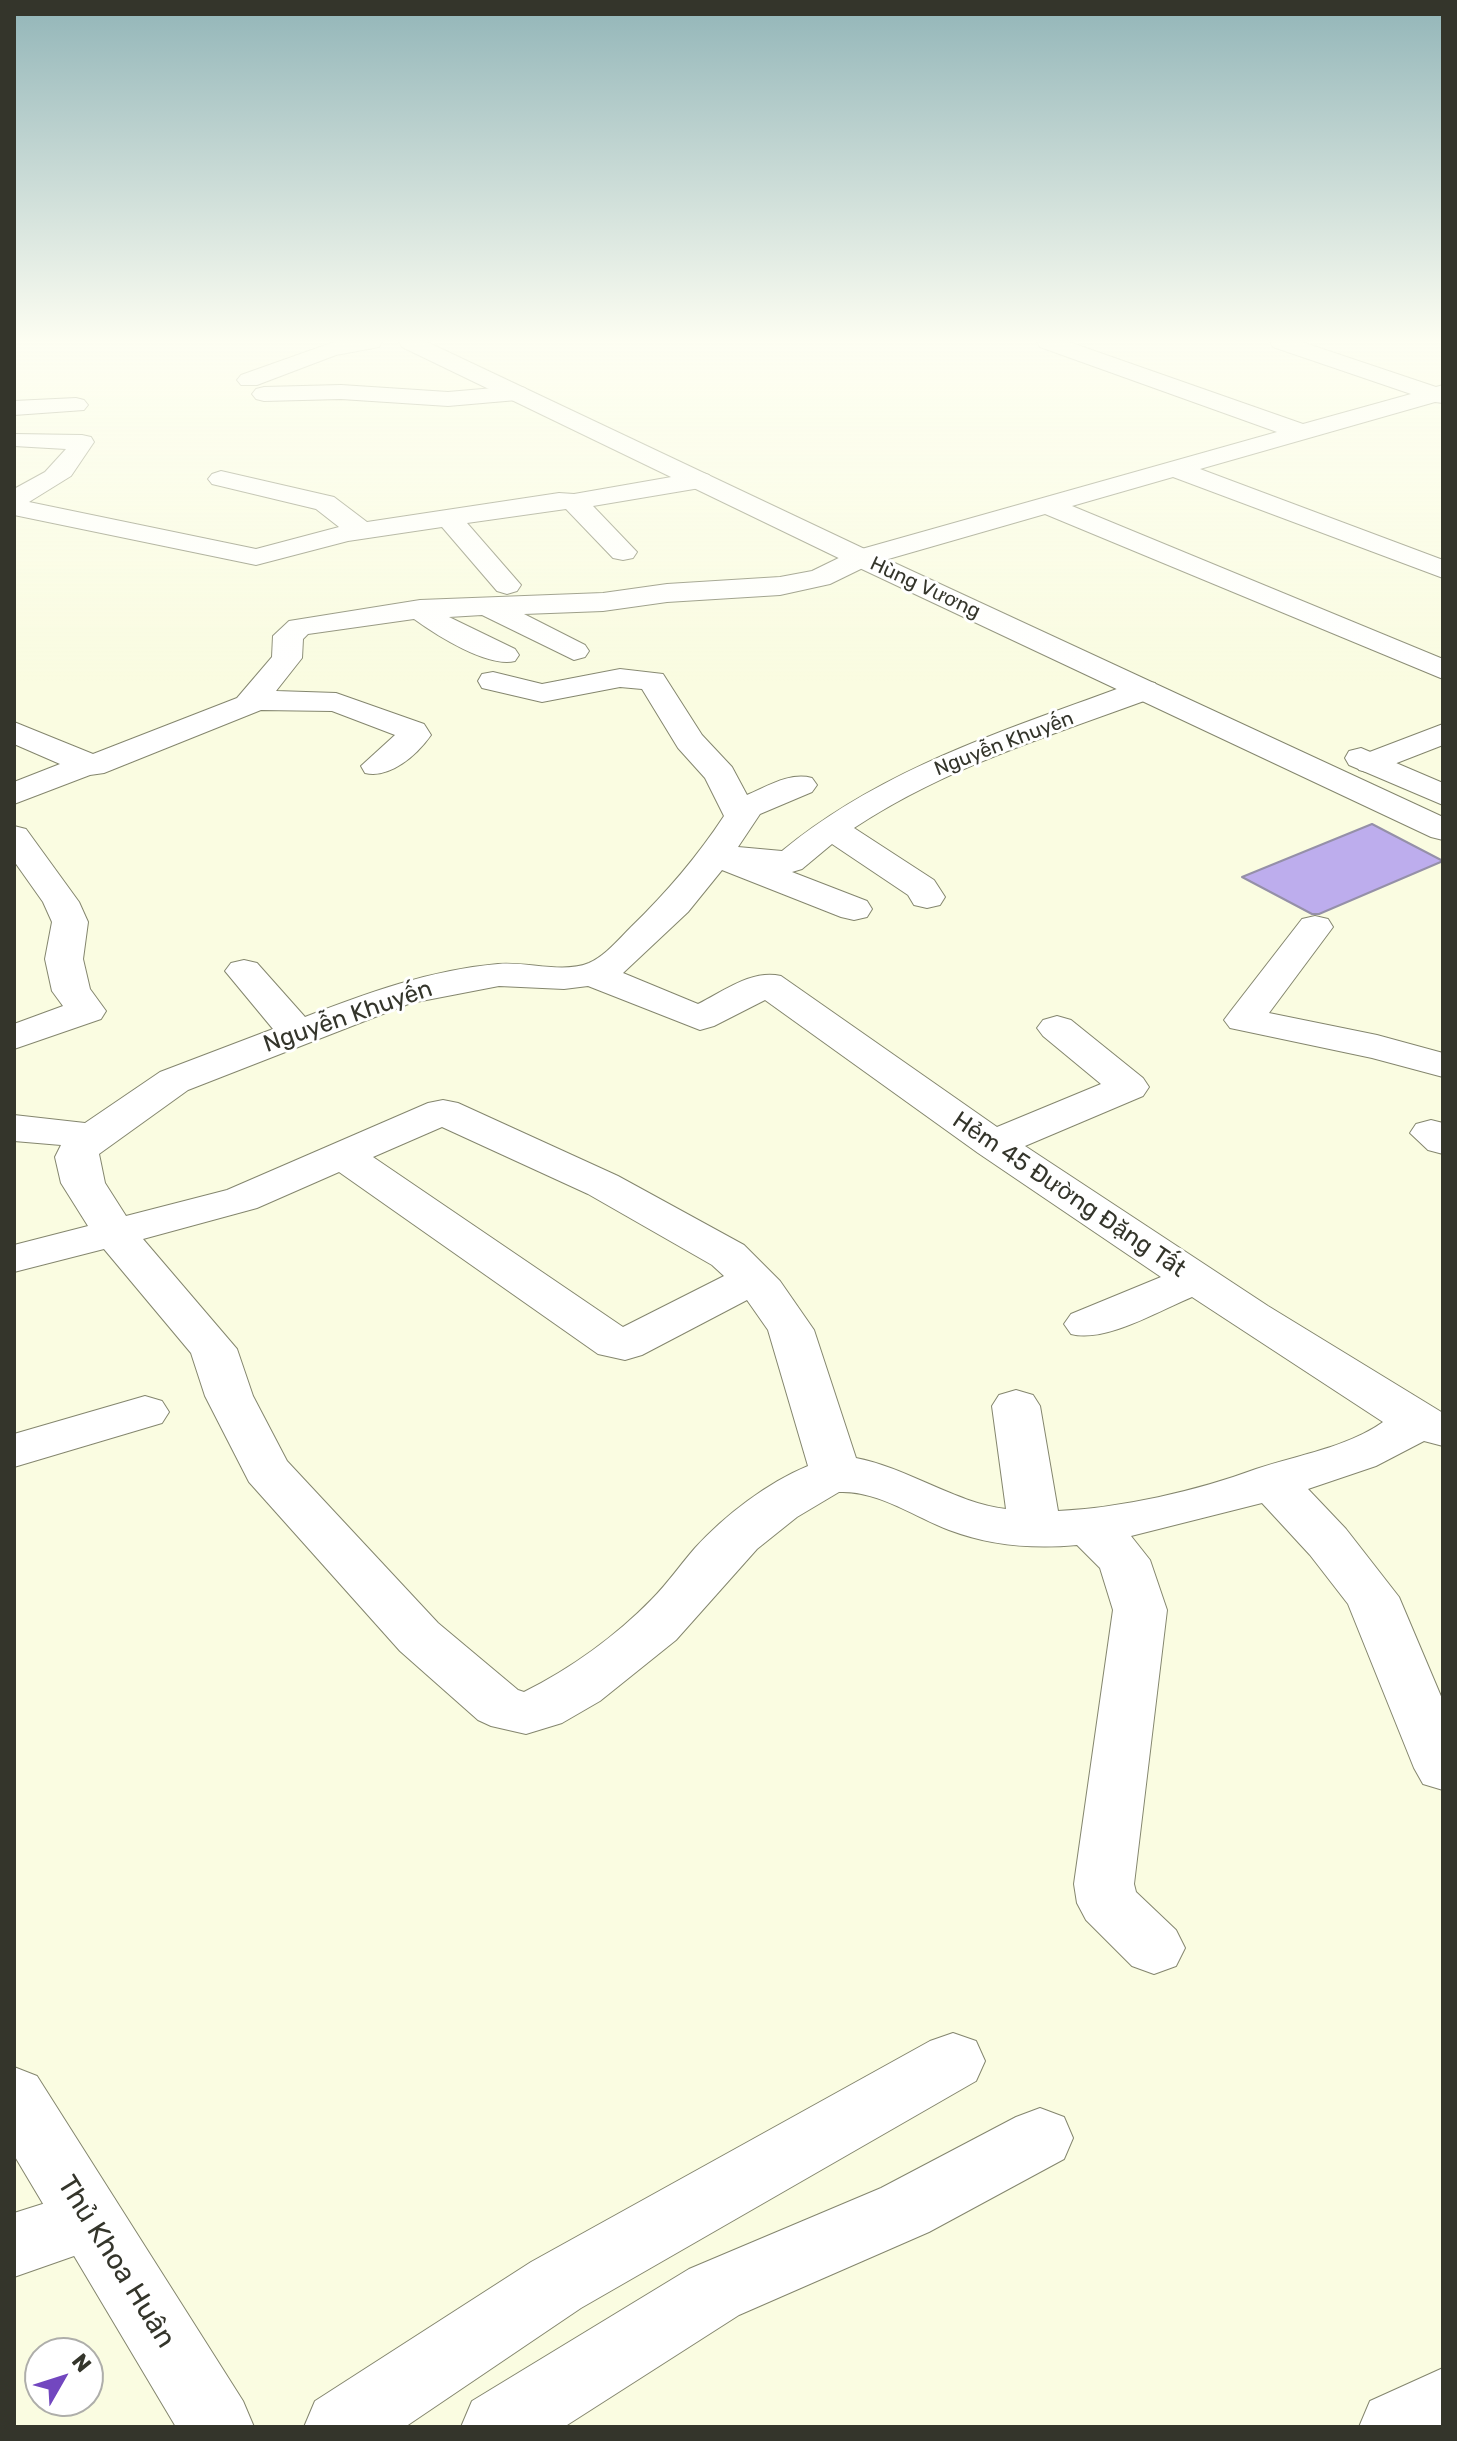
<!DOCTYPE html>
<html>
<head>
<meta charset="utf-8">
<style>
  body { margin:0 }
  #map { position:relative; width:1457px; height:2441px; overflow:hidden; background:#fafce1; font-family:Rubik,sans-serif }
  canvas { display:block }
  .frame { position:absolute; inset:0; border:16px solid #34352b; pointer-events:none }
  .north { position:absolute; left:24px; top:2337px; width:80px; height:80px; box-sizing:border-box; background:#fff; border:2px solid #aeaeaa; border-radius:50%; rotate:51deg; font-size:22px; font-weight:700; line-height:32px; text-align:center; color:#34352b }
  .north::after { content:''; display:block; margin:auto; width:28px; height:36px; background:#7247bf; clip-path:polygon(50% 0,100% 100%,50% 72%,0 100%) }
</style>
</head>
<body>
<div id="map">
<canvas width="1457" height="2441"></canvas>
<div class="frame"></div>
<div class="north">N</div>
</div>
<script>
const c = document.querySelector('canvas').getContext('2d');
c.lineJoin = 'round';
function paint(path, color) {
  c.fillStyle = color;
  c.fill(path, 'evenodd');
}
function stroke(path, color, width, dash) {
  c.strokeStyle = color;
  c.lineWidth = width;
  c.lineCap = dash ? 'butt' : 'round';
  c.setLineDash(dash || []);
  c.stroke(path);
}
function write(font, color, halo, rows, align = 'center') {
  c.font = font + ' Rubik,sans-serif';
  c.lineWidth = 6;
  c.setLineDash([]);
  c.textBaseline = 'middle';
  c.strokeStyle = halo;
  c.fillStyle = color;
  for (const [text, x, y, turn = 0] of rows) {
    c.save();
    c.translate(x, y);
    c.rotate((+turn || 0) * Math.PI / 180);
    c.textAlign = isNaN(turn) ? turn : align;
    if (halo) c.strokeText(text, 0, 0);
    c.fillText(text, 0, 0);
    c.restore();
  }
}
const building = new Path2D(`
  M1372,824L1443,861L1319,914H1312L1242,877Z`);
paint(building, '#bdaded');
stroke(building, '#9590a8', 2);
const minor = new Path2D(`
  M334,342H382L379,347L336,355L257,385H241L237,380L241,375Z
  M1037,342H1069L1303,424L1411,394L1273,347L1270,342H1302L1436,387L1443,385V403L1435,402L1200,469L1443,560V578L1173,477L1072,506L1443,659V679L1045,514L871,564L830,584L780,595L667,602L603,611L524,614L585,645L589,651L585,657L574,660L482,615L449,617L515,649L519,655L515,661C488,668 436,635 414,619L308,634L303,639L302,658L276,691L336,693L424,724L431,735C417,755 390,779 365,773L361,766L395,735L332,711L261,710L104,773L90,775L14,804V782L60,764L14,744V722L93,754L237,698L272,657L273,636L289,621L420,600L603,593L667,584L780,577L812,571L851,552L1277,432L1040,347Z
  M341,385L448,392L517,386L525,388L529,393L525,398L517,400L448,406L341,399L264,401L256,399L252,394L256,389L264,387Z
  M76,398L84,400L88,405L84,410L14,415V401Z
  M14,434L82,435L91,437L94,442L71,476L29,502L256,549L339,527L316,509L212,484L208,479L212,474L221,471L334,497L367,522L559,493L574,494L700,472L709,475L713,480L709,485L700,488L593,506L637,552L633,558L623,560L613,558L566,509L467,523L521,585L517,591L507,594L497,591L442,527L348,541L256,565L14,515V489L45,472L66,449L14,446Z
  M620,669L663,674L702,735L732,767L747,795C768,786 790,772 812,778L817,785L812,792L760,814L738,847L782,851C885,766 1010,729 1133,683L1144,681L1155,683L1159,690L1155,697C1052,735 946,767 854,828L934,880L945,897L940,905L927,908L914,905L908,895L832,844L802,869L792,872L867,901L872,909L867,917L854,920L841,917L722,870L688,912L623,973L698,1004C724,991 752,969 781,976L997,1127L1101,1084L1043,1036L1037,1028L1043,1020L1057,1016L1071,1020L1143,1078L1149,1087L1143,1096L1025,1146L1268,1306L1443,1413V1446L1424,1441L1376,1466L1308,1489L1346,1529L1399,1597L1443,1701V1790L1423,1784L1414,1768L1348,1604L1310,1555L1262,1503L1131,1536L1150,1560L1167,1610L1134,1884L1136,1892L1176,1930L1185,1948L1176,1966L1154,1974L1132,1966L1086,1920L1077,1903L1074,1884L1113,1610L1100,1568L1077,1545C1033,1549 991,1546 949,1530C915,1517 877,1490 839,1492L797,1517L757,1549L676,1640L600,1701L562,1723L526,1734L491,1726L478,1720L400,1651L249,1482L205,1396L191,1353L104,1249L14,1272V1245L88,1226L61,1183L55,1157L61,1145L14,1141V1115L85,1123L160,1072L273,1029L225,971L231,963L244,960L257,963L305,1017C367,993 430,970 498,964C526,961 562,974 589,963C605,956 618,940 631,927C666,893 697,857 724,816L705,778L678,748L642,689L620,687L542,702L482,688L478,681L482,674L493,672L542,684ZM499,986L564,989L588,986L700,1030L714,1026L765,1000L978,1153L1161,1277L1071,1314L1064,1324L1071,1334C1106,1343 1158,1311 1192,1297L1383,1422C1346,1448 1297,1455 1256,1469C1197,1491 1120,1508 1058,1511L1040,1406L1033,1395L1016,1390L999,1395L992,1406L1006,1509C955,1503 908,1468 856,1458L814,1330L780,1281L744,1245L618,1176L458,1103L443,1100L428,1103L227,1190L126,1216L105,1183L99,1154L188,1090L411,1003ZM442,1127L588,1194L712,1265L724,1276L623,1327L373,1157ZM339,1172L598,1354L625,1360L642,1355L747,1300L768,1330L808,1466C767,1483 725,1515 695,1548C680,1565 668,1583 652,1599C616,1636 570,1669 524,1692L518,1690L438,1623L287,1461L253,1396L237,1349L143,1239L257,1208Z
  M1443,724V745L1371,773L1359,770L1355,763L1359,756Z
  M14,826L26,829L79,902L88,922L83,959L90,989L106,1011L101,1019L14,1049V1024L63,1006L52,991L45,959L52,922L43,902L14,861Z
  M1315,916L1328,919L1333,927L1269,1013L1377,1035L1443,1053V1077L1372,1058L1230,1028L1224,1020L1230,1012L1302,919Z
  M1431,1120L1443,1123V1154L1428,1150L1410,1133L1416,1124Z
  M145,1396L162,1401L169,1412L162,1423L14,1467V1434Z
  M953,2033L976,2041L985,2061L976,2081L581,2308L405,2427H304L315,2401L531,2262L930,2041Z
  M1040,2108L1064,2117L1073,2138L1064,2159L929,2232L739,2315L564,2427H461L472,2401L689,2269L881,2188L1016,2117Z
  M90,2189L114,2198L124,2220L114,2242L14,2277V2213Z
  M1443,2368V2427H1359L1370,2401Z`);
const major = new Path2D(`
  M399,342H427L871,552L1443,817V840L1431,837L851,564L402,347Z
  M1361,748L1443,783V805L1349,765L1345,758L1349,751Z
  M14,2067L37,2076L243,2401L254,2427H176L14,2155Z`);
stroke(minor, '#84866e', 2);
stroke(major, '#84866e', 2);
paint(minor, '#fff');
paint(major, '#fff');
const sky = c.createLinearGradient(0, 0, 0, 683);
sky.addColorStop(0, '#92b5b8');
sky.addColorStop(0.5, '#fdfef2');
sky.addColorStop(1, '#fdfef200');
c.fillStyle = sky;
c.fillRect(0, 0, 1457, 683);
write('20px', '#34352b', '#fff', [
  ["Hùng Vương",925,588,25],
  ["Nguyễn Khuyến",1004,744,-21]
]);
write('24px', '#34352b', '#fff', [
  ["Nguyễn Khuyến",348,1017,-19],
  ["Hẻm 45 Đường Đặng Tất",1069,1195,34]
]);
write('28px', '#34352b', '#fff', [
  ["Thủ Khoa Huân",116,2262,58]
]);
</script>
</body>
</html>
